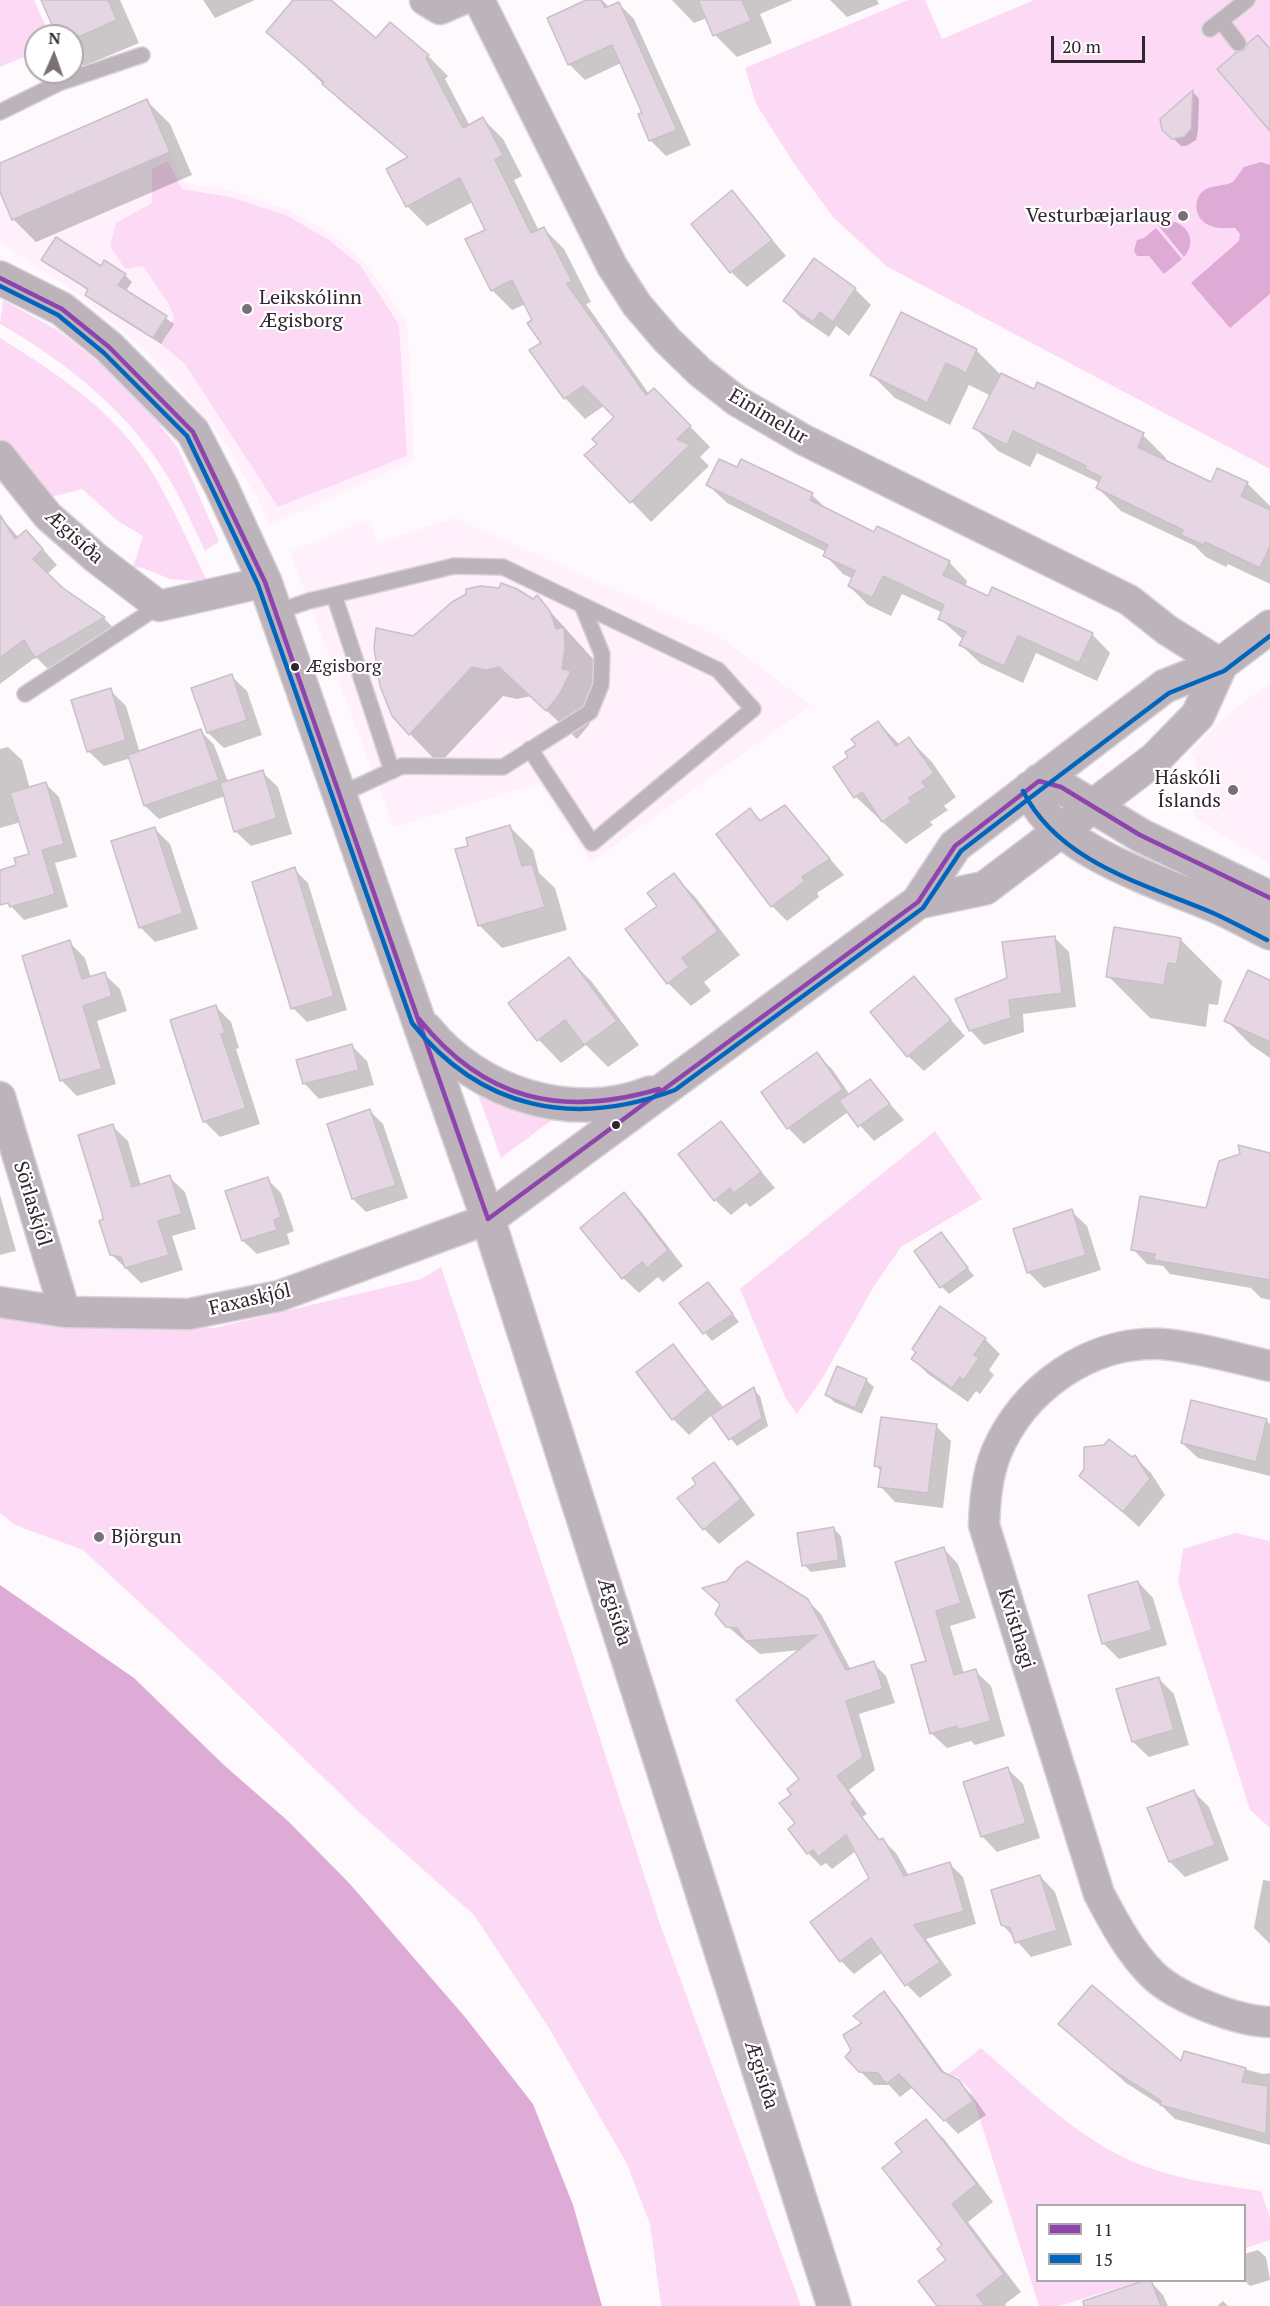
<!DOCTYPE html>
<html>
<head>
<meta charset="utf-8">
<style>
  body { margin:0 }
  #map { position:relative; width:1270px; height:2306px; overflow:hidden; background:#fef9fc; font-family:"PT Serif",serif }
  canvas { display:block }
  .legend { position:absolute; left:1036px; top:2204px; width:210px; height:78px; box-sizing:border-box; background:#fff; border:2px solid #ada8ac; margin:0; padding:8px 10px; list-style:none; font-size:18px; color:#31262f }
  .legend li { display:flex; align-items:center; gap:12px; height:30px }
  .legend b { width:30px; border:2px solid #ada8ac }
  .north { position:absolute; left:24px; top:24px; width:60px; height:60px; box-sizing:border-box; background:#fff; border:2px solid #ada8ac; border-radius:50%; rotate:2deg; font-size:16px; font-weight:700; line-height:24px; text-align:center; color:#31262f }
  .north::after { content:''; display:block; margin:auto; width:21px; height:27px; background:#797077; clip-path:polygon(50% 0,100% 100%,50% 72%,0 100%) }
  .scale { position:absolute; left:1051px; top:36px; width:94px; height:27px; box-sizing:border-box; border:3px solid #31262f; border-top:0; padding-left:8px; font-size:18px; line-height:21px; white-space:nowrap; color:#31262f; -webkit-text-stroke:4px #fff; paint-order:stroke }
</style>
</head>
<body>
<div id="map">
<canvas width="1270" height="2306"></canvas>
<ul class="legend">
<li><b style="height:8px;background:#8e44ad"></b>11</li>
<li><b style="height:8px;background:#0065bd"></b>15</li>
</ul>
<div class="north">N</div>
<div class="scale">20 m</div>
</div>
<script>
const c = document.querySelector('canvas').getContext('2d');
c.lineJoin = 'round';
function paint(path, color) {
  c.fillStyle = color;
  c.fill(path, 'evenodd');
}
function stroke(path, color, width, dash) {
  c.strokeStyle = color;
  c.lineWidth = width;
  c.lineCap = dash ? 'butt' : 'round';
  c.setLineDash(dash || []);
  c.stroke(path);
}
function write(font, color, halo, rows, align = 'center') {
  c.font = font + ' "PT Serif",serif';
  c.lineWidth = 4.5;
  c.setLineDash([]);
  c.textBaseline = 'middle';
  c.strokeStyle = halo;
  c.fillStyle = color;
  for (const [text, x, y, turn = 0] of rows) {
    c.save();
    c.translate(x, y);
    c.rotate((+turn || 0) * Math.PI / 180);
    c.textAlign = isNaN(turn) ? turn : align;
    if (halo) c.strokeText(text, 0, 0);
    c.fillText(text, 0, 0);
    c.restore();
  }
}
paint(new Path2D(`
  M147,99L184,183L231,190L289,210L334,236L364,262L407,322L413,426V461L269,525L257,498L222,438L149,353L77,293L0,243V163Z
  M455,518L720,637L811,705L591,862L539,783L394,827L290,552L369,519L378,543Z
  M1270,683V864L1194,817L1197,763L1191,752L1227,715Z`), '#fff0fb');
paint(new Path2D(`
  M0,0H34L50,36H36V52L0,67Z
  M908,0H925L942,39L1034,0H1270V469L886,266L833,217L795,165L756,104L745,68Z
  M168,161L182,189L230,197L286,215L329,240L360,265L399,325L407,456L278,507L185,364L160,343L167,336L174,317L168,303L143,266L125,269L110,246L116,223L152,203V169Z
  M3,300L59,331L129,386L178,448L219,541L205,551C193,526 182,500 168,477C128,411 66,362 0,324Z
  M0,338C50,369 103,403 138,451C167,491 186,539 208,582L170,579L143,568L133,567L143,536L118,521L82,489L51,497L0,438Z
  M477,1092L556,1117L501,1158Z
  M935,1131L982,1199L901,1247L874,1286L822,1379L797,1414L785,1397L740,1289Z
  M441,1267L574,1658L660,1924L801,2306H661L650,2224L627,2164L549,2028L474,1915L362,1815L223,1680L83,1550L15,1525L0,1513V1316L214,1328L421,1279Z
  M1236,1533L1270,1541V1828L1250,1810L1178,1582L1183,1549Z
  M981,2048C1027,2088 1072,2133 1127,2159C1170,2179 1216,2184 1261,2191L1270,2218V2240L1245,2248L1244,2206H1038V2280L1141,2281L1059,2306H1039L971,2091L957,2076L945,2077Z`), '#fcdaf6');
paint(new Path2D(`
  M1261,162L1270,165V294L1230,328L1191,283L1239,241L1240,234L1235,228C1227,228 1218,229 1211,226C1197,222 1191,203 1202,192C1210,184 1223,187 1233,182L1244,167Z
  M1171,221C1189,225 1197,242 1184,257L1158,225Z
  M1156,228L1182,259L1164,274L1149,256H1137L1134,251L1137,240L1144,238Z
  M0,1585L134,1678L225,1766L288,1821L350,1884L465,2017L533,2104L573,2205L602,2306H0Z`), '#deaad6');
paint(new Path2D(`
  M42,0H120L139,43L84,66L72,54V36H58Z
  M203,0H255L215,18Z
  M295,0H329L376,40L428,56L448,76L445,79L470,126L483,119L503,139L522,176L514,180L539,231L544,229L564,249L591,302L586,304L649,394L674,410L710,447L700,457L709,466L651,522L587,455L599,444L616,417L605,405L585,419L565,398L532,351L543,343L526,304L512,310L492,290L487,230L473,202L427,226L407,206L409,158L344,104L268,31Z
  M590,0H602L610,8L619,4L634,19L691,145L666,156L650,140L644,114L621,63L585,80L569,64Z
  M672,0H793L760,14L772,43L737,57L715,35L707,18L694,23Z
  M830,0H877L879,4L847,17Z
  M1193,92L1199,99L1198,131L1196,140L1186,146H1181L1164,129Z
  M147,101L170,124L192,175L36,242L13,219L0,189V165Z
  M732,192L786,256L747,287L731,272Z
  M43,260L101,268L125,275L132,282L126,291L174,324L161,344L94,302L87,295L89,291Z
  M814,260L855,289L871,305L849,336L836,326L829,337L800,317L785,301Z
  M901,314L976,350L1000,374L1034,391L1037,384L1143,435L1166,458L1165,461L1212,484L1247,483L1270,506V584L1228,564L1226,567L1206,557L1195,546L1121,511L1098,488L1100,483L1037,453L1030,467L998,451L975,428L991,396L969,385L950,425L895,398L872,375Z
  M708,485L812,495L829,511L875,534L949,562L967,581L965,587L989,598L1092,634L1110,653L1097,681L1036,653L1023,683L980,663L961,645L964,640L940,619L943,613L902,594L891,616L868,605L849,586L853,579L843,574L825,555L826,552L727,503Z
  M0,516L19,538L26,532L41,547L57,565L47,574L62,589L104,618L118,633L51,672L36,657L0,684Z
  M537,597L593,659L600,702L589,725L577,739L531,696L517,699L503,696L439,764L410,734L414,638L533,601Z
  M231,676L247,691L262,735L224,748L208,733Z
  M110,690L126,706L140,753L201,731L214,745L228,782L262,772L278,787L292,834L251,846L235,831L225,796L159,819L145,806L131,758L104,766L88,751Z
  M878,722L900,745L909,739L932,762L956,797L944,806L948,810L930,822L933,825L906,844L856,797L850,757Z
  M8,747L22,760L30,789L46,784L59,797L77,857L55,863L68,907L24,920L11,906L0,874L18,866L30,855L21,822L0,828V749Z
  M785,807L844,875L817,893L819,897L787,921L772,906L750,810L762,822Z
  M510,827L533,850L539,873L555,888L567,930L502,948L479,925L469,847Z
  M155,829L170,844L198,929L155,942L140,927Z
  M294,869L308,883L347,1010L307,1022L293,1008Z
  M674,875L696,898L740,955L704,982L711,991L691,1006L668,983L659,906Z
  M1055,938L1069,952L1076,1007L1023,1014L1024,1032L984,1045L970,1030Z
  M1180,939L1222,981L1218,1005L1209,1004L1206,1027L1150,1018L1108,976Z
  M69,942L85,958L91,978L104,974L120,989L127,1011L97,1021L116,1084L77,1096L62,1081L23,957Z
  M569,959L592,982L639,1045L608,1067L586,1045L561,1063L539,1040L510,1003Z
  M914,978L965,1036L924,1071L908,1056Z
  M1270,981V1058L1251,1045L1226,1020Z
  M215,1006L231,1022L239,1048L236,1049L260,1124L220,1137L204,1121Z
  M352,1046L367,1061L374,1085L319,1099L304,1083Z
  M817,1054L832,1069L850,1095L870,1081L904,1120L874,1141L848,1112L804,1144L788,1128L763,1093Z
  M370,1111L383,1124L408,1198L366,1212L353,1199Z
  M721,1123L775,1188L750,1207L746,1203L731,1215L715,1200Z
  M112,1126L128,1141L141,1186L169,1177L185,1192L196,1229L172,1236L183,1270L141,1283L111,1254L105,1220Z
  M1260,1149L1270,1158V1300L1261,1298L1251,1288L1170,1274L1163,1266L1147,1264L1133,1249L1208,1209L1221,1162Z
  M267,1179L281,1193L294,1231L287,1234L290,1244L257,1254L243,1241Z
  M623,1194L639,1209L683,1266L663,1282L658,1277L639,1293L623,1278Z
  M0,1195L16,1251L0,1255Z
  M1071,1211L1087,1226L1101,1270L1044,1288L1029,1273L1015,1230Z
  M941,1234L974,1276L949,1294L942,1287Z
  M715,1291L739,1322L712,1341L681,1304Z
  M985,1339L1000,1354L989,1370L994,1375L980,1394L976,1391L968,1402L928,1374L913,1359Z
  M673,1346L724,1408L753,1389L760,1396L768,1426L737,1446L712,1415L689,1435L673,1419L638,1373Z
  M866,1380L874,1387L862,1414L834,1402L826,1394Z
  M1266,1420L1270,1424V1476L1198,1458L1182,1443Z
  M936,1426L951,1441L943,1508L895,1502L880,1486L882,1472L876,1466Z
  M1135,1457L1151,1473L1165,1495L1139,1527L1081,1475Z
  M714,1464L729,1480L755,1515L719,1544L704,1529L698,1484Z
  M834,1529L841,1536L846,1567L811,1572L804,1565Z
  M943,1548L958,1564L976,1618L950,1626L964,1674L975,1671L991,1686L1005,1736L975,1745L971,1741L947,1748L931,1733L928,1662Z
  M1138,1582L1153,1598L1167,1645L1119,1659L1103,1643Z
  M807,1600L821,1614L851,1670L873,1663L886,1676L895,1703L859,1714L875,1770L849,1790L867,1814L862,1817L881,1841L883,1840L896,1853L909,1876L950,1864L963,1877L976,1924L926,1939L952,1975L920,1998L907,1985L883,1952L854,1974L841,1961L871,1878L856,1851L832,1869L826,1863L821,1866L808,1853L797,1823L793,1795L801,1780L800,1650L760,1654L727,1626Z
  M1158,1678L1174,1694L1189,1745L1149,1757L1133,1742Z
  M1008,1769L1023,1784L1040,1838L997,1852L982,1836Z
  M1193,1791L1209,1807L1229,1860L1185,1877L1170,1862Z
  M1040,1876L1055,1892L1072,1945L1031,1957L1002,1924Z
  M1263,1880L1270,1881V1944L1254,1928Z
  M884,1993L897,2007L947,2076L958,2081L972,2095L986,2115L958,2134L913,2087L900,2097L889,2085H874L860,2071L853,2050L863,2024L855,2017Z
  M1060,2024L1182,2064L1185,2053L1263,2074L1270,2073V2145L1175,2119L1162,2106L1126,2083Z
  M926,2121L944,2139L993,2202L968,2222L1021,2292L1005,2304L1006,2306H939L948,2261L945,2245L904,2152Z
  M1258,2250L1266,2257L1270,2280L1250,2286L1244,2280V2254Z
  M1150,2281L1163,2295L1168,2306H1127Z
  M1223,2301L1228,2306H1217Z`), '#0003');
const building = new Path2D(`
  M41,0H108L117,20L81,36H57Z
  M293,0H331L376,38L390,22L429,55L426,58L463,128L483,117L503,155L495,160L531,233L544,227L572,281L567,284L646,395L654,388L691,426L677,439L690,445L630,503L584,455L597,444L592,439L614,417L583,386L564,399L529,350L541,343L527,323L532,320L512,280L491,291L465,239L485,230L460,178L406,207L386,169L408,157L322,84L324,82L266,32Z
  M586,0H601L605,8L619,2L677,130L649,141L638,114L642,113L612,45L568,65L547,18Z
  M698,0H742L751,21L713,36Z
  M1258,35L1270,49V131L1217,69L1237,52L1244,50L1248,43Z
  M1193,90L1191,129L1184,137L1172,139L1162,130L1160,119Z
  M147,99L170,152L12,220L0,192V163Z
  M732,190L772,240L730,273L691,224Z
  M56,237L101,266L104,260L126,274L118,285L167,316L153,338L85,295L88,289L41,260Z
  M814,258L856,288L833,322L820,312L813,322L783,301Z
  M901,312L977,349L966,373L946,363L927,403L870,375Z
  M1001,373L1034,389L1037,382L1144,433L1138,447L1211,482L1217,468L1248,482L1241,496L1270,510V546L1260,568L1205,542L1203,545L1181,535L1183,530L1096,488L1101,477L1085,469L1086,466L1013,431L1007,445L973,428Z
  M719,459L737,467L741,459L813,493L810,500L874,532L877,526L950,561L943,575L988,596L992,587L1093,633L1079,663L1018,636L1004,666L959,645L966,632L938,619L944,605L883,576L872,598L848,586L855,571L823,556L828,545L706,485Z
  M0,515L15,539L26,530L43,549L33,559L63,588L105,617L35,658L24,640L0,658Z
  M501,583L517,589L533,599L537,595L550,611L556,629L564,627L565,647L562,669L571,671L559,695L546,711L499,667L486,670L472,667L409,735L392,716L380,686L374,648L376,628L413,636L452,602L466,594V589L481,586L499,588Z
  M232,674L247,720L207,733L191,688Z
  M111,688L126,740L87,752L71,700Z
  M878,721L896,746L909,737L934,773L922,782L926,787L909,798L911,802L882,822L862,792L854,798L833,767L848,757L845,752L856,745L851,739Z
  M201,729L219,780L144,806L128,755Z
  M263,770L277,818L234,832L220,783Z
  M46,782L64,844L42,850L55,894L10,907L8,903L0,905V870L16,865L14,858L29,854L10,793Z
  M785,805L830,859L802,877L805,881L771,907L716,834L750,808L760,821Z
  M510,825L522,866L532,864L545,907L478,926L455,849L468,846L466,838Z
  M155,827L183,913L139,928L111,841Z
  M295,867L334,996L291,1009L252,882Z
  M674,873L718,931L682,958L689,967L667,984L625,929L657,906L647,893Z
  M1114,927L1181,938L1177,964L1168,963L1164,985L1106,977Z
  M1055,936L1062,993L1009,1000L1011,1018L969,1031L955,999L1007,978L1002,942Z
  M70,940L82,979L105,972L112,996L83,1006L102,1069L60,1081L22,956Z
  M569,957L617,1021L584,1045L565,1020L537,1041L508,1003Z
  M1248,970L1270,980V1042L1224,1021Z
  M914,976L951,1020L907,1057L870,1012Z
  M216,1005L225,1033L221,1034L246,1108L203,1122L170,1020Z
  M352,1044L359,1070L303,1084L296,1060Z
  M817,1052L843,1089L787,1129L761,1092Z
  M870,1079L890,1104L858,1127L839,1101Z
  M370,1109L396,1185L352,1199L327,1124Z
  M721,1121L761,1172L734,1193L730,1188L714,1201L678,1154Z
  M113,1124L132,1187L170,1175L182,1214L158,1221L169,1255L125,1268L121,1257L110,1255L99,1221L103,1219L102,1213L78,1135Z
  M1238,1145L1270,1153V1280L1154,1260L1155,1254L1131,1250L1140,1196L1206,1208L1219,1161L1240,1154Z
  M268,1177L281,1217L274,1220L277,1230L242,1241L225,1191Z
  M624,1192L668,1250L647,1268L642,1262L622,1279L580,1228Z
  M1072,1209L1086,1255L1027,1273L1013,1229Z
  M941,1232L968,1268L940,1288L914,1251Z
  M708,1282L733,1314L703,1334L679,1303Z
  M940,1306L986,1338L974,1355L979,1358L964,1380L960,1377L952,1388L911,1359L916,1352L912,1349Z
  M673,1344L708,1390L672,1420L636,1372Z
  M837,1366L867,1379L855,1408L825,1395Z
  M754,1387L762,1418L729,1440L711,1415Z
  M1191,1400L1267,1419L1256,1462L1181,1443Z
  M881,1417L937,1424L928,1493L878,1487L881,1467L874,1466Z
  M1109,1439L1132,1457L1135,1455L1150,1479L1123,1512L1079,1476L1084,1469V1447L1104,1445Z
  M714,1462L741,1499L703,1530L677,1498L696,1484L692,1478Z
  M834,1527L839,1560L802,1566L797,1533Z
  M944,1547L961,1603L936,1611L954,1675L976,1669L991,1721L958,1730L957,1726L930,1734L911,1665L926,1661L895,1562Z
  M747,1561L808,1599L846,1670L874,1661L883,1689L846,1701L863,1757L837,1776L855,1800L851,1803L879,1840L883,1838L904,1876L950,1862L964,1911L914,1925L940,1962L905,1986L871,1938L840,1962L810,1922L869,1878L846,1835L818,1857L813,1850L807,1854L788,1829L795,1823L779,1803L791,1795L787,1789L799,1779L736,1700L817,1635L746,1641L737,1628L726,1627L715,1614L720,1604L702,1588L727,1581L737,1568Z
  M1138,1581L1152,1630L1102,1644L1088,1595Z
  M1159,1677L1174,1730L1132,1742L1116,1689Z
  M1008,1767L1026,1823L981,1837L963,1782Z
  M1194,1790L1215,1845L1169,1862L1147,1808Z
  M1040,1875L1057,1930L1015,1943L1010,1928L1001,1925L991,1890Z
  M1092,1985L1181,2061L1184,2051L1246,2068L1242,2082L1268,2086L1266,2134L1160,2105L1161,2101L1111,2069L1058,2024Z
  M884,1991L941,2071L959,2080L973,2101L944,2121L899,2074L886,2084L878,2073L859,2072L845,2057L851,2050L843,2035L862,2023L853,2016Z
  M926,2119L977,2184L952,2204L1004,2274L977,2295L985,2306H937L918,2281L946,2260L937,2249L942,2245L882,2168L902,2152L895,2143Z
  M1146,2280H1151L1161,2306H1084L1083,2301Z`);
paint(building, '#e6d5e3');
stroke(building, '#c8c1c7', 1.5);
const service = new Path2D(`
  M1221,21L1238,43
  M1210,29L1247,0
  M0,112L59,83L142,55
  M334,595L392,771
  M276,612L309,601L454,566L503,567L582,605L602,654L601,685L590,712L503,767L402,766L339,795
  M25,694L159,606
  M530,749L592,843L753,709L718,670L582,605`);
const minor = new Path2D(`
  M425,0L440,9L461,0
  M479,0L612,266L637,305L667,340L700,372L737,401L804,440L1129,600L1167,630L1221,664
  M0,456L48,516L96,558L159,606L265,582
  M0,1097L65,1312
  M0,1302L65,1312L189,1314L279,1296L488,1219
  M1270,1366C1235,1358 1198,1347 1162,1344C1091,1340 1023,1388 996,1453C987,1476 985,1500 984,1525L1099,1894C1114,1922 1129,1951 1152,1974C1176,1998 1237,2021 1270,2022`);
const tertiary = new Path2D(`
  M0,278L62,309L109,347L193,432L221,486L265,582L488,1219L834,2306
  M1039,781L1061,787L1140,835L1270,898
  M1030,788C1046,847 1164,884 1216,906C1234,914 1252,924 1270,933
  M918,902L985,888L1155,759L1198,715L1221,664
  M426,1029C477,1093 572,1124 650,1093
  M488,1219L918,902L955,846L1165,686L1221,664L1270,627`);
stroke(service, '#d8d4d7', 18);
stroke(minor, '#d8d4d7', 33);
stroke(tertiary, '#d8d4d7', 36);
stroke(service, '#bdb3bb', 15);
stroke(minor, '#bdb3bb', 30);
stroke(tertiary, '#bdb3bb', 33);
stroke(new Path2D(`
  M0,278L62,309L109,347L193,432L265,582L488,1219L918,902L955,846L1039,781L1061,787L1140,835L1270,898
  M419,1019C484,1100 561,1118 659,1089`), '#8e44ad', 4.5);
stroke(new Path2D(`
  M0,286L58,315L104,353L187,436L258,585L412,1023C481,1110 574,1128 675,1090L923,908L961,851L1035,794L1169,693L1224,671L1270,636
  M1023,791C1059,863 1145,884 1213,913C1231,921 1249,931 1267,940`), '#0065bd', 4.5);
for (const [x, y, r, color] of [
  [1183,216,6,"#797077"],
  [247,309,6,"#797077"],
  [295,667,5,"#31262f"],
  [1233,790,6,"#797077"],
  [616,1125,5,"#31262f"],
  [99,1537,6,"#797077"]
]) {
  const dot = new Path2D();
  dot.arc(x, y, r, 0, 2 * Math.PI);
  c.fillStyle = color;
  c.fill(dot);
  stroke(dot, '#fff', 2);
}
write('18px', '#31262f', '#fff', [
  ["Ægisborg",306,667]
], 'left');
write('20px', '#31262f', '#fff', [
  ["Vesturbæjarlaug",1171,216],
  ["Leikskólinn",259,298,"left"],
  ["Ægisborg",259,321,"left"],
  ["Háskóli",1221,778],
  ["Íslands",1221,801],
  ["Björgun",111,1537,"left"]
], 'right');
write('20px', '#31262f', '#fff', [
  ["Einimelur",768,417,31],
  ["Ægisíða",74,537,42],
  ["Sörlaskjól",32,1204,73],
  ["Faxaskjól",250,1300,-13],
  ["Ægisíða",614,1612,72],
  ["Kvisthagi",1016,1629,73],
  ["Ægisíða",761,2075,72]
]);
</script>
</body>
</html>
